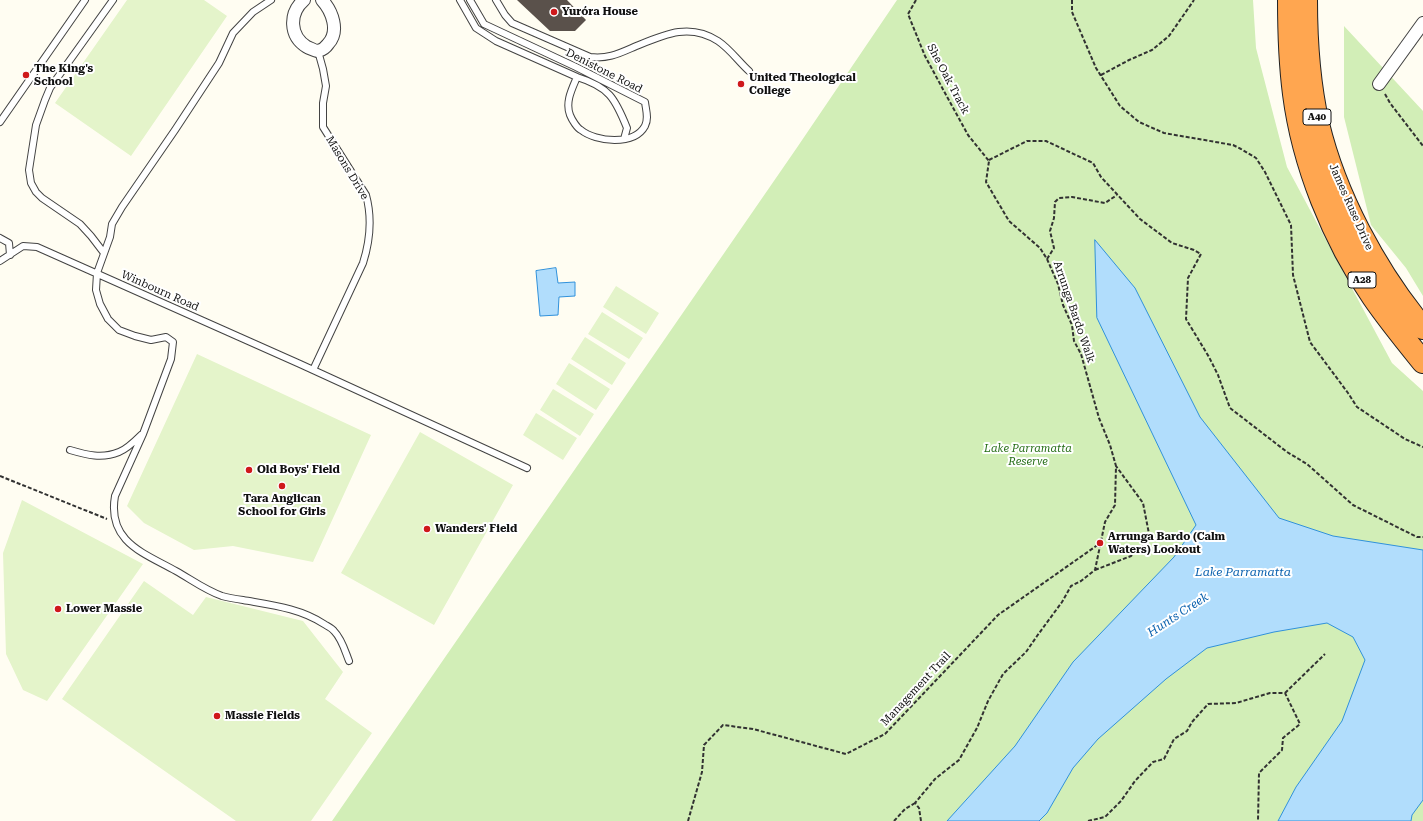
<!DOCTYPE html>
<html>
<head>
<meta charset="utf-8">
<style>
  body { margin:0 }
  canvas { display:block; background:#fffdf2 }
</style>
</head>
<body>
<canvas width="1423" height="821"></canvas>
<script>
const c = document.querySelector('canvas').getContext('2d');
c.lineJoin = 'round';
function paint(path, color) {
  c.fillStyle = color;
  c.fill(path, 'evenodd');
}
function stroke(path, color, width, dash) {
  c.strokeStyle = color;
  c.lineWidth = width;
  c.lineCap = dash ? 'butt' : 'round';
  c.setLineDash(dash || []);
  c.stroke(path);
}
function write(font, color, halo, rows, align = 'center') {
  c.font = font + ' "Roboto Serif",serif';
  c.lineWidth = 4;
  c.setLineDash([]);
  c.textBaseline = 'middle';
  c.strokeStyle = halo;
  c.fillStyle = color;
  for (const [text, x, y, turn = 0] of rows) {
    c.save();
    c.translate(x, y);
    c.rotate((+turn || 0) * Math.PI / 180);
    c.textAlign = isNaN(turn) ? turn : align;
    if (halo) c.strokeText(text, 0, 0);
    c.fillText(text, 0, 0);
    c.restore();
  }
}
paint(new Path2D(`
  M897,0H1253L1256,48L1287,167L1392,363L1423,391V821H332L796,149Z
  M1344,26L1423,111V296L1406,268L1371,225L1344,117Z`), '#d2eeb7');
paint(new Path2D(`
  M127,0H204L227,16L131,156L55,103Z
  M616,286L659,313L646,334L603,307Z
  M602,312L643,338L629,359L588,334Z
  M585,337L626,363L612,385L571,359Z
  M197,354L371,435L313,562L233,546L194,550L144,523L127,506Z
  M569,363L610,389L596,410L556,384Z
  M553,389L594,414L580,436L540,410Z
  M536,413L577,438L563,460L523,435Z
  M420,432L513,485L434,625L341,573Z
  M22,500L143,564L47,701L23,690L6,654L3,553Z
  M144,581L193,615L206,597L303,621L343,672L325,699L372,733L311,821H236L62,699Z`), '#e4f4ca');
const water = new Path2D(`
  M1095,240L1135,288L1200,417L1279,518L1333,536L1423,550V800L1412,815L1411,821H1278L1296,787L1342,721L1365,660L1353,637L1327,623L1274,632L1207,648L1166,679L1098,739L1073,768L1047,813L1039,821H947L1015,746L1073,662L1174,557L1196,525L1097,318Z
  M556,268L558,283L575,282V296L559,297L558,315L540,316L536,271Z`);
paint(water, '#b1ddfc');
stroke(water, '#3091db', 1);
paint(new Path2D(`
  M517,0H567L586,20L575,31H550Z`), '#5a514b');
const lane = new Path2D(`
  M271,0L253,12L233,33L219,63L175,130L122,207L112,224L110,237L97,273L96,290L100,304L108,319L119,330L135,336L151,340L166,337L173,342L171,359L143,434L115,496C107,542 144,553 176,571C192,580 205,590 222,596C229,598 236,599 243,600C271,605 300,608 324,624C327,626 332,628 334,631C342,639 345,651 349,661
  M460,0L476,28L496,41L577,77C572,89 565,102 570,115C572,120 577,128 581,130C596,142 634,146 645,126C649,118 646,111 645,102L576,67L484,24L470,0
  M496,0L505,15L512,23L590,57C608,59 618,54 634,47C663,35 689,22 718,41C730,49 739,62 749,71
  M577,77C609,87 615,98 627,128L624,139
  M0,122L85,0
  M0,238L9,243L10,255
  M104,253L91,236L80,224L42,198L36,192L31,183L29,170L36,125L45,100L50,88L113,0
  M0,261L23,246L37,247L300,364L527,468
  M313,370L363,263C370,241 372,217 366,195L323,127V103L326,86L323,69L318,51
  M70,450C87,455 102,459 119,452C127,449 135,441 141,435`);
const street = new Path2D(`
  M304,0C289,13 289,36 307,47C310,48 315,51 318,51C322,50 326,47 328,44C340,31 332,11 322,0
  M1379,84L1423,23`);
const highway = new Path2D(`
  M1289,0C1289,31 1290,63 1294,94C1303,164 1333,239 1373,297C1388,319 1406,341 1423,362
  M1306,0C1306,41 1309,84 1318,124C1335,195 1376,272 1423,328`);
stroke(lane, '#434343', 8);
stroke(street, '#434343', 14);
stroke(highway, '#212121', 24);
stroke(new Path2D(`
  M916,0L908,14L925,56L945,93L968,135L989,161
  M1072,0V12L1096,68L1120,106L1139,122L1164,133L1233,145L1241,149L1256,158L1265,172L1291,225L1293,275L1310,342L1348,393L1357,407L1405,439L1423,447
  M1101,75L1129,60L1152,50L1169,36L1194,0
  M1385,94L1390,103L1423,146
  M989,160L1027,141H1046L1093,163L1101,177L1140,219L1172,243L1194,250L1201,254L1188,278L1186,319L1209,357L1218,375L1230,408L1287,452L1307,464L1353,505L1417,537H1423
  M1047,259L1054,248L1050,231L1054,218L1055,202L1059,198L1072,197L1105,203L1117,195
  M0,476L107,519
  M1095,570L1131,556L1150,539L1143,503L1116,466
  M1285,693L1325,654
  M688,821L702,772L704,745L723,725L753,729L846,754L885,734L998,615L1099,544
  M894,821L905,809L915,803
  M921,821L919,808L915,803L935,779L959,760L977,728L988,701L1003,674L1026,652L1037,636L1062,602L1071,586L1081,581L1095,570L1105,522L1115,505L1116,466L1110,445L1099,418L1081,354L1074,341L1072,325L1063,305L1058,284L1047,259L1040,248L1009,221L986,182L989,161
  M1088,821L1105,817L1121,801L1135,781L1153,762L1164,759L1174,739L1187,731L1192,722L1208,704L1236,703L1270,693H1285L1300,724L1283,738L1282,750L1259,773L1258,821`), '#323232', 2, [4, 2]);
stroke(lane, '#fff', 6);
stroke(street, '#fff', 12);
stroke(highway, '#ffa650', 22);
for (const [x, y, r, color] of [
  [554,12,4,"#cf181b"],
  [26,75,4,"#cf181b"],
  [741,84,4,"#cf181b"],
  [249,470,4,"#cf181b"],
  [282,486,4,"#cf181b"],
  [427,529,4,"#cf181b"],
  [1100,543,4,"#cf181b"],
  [58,609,4,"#cf181b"],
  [217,716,4,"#cf181b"]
]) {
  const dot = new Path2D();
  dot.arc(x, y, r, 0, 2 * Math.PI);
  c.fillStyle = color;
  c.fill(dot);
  stroke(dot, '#fff', 1.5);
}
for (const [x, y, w] of [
  [1317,117,28],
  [1362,280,28]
]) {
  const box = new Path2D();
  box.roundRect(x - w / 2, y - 8, w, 16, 3);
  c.fillStyle = '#fff';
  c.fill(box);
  stroke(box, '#101010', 1);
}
write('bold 10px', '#101010', null, [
  ["A40",1317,117],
  ["A28",1362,280]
]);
write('bold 11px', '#101010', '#fff', [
  ["Yuróra House",562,12],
  ["The King's",34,69],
  ["School",34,82],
  ["United Theological",749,78],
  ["College",749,91],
  ["Old Boys' Field",257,470],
  ["Tara Anglican",282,499,"center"],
  ["School for Girls",282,512,"center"],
  ["Wanders' Field",435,529],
  ["Arrunga Bardo (Calm",1108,537],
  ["Waters) Lookout",1108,550],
  ["Lower Massie",66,609],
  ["Massie Fields",225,716]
], 'left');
write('11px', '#101010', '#fff', [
  ["Denistone Road",604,71,27],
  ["She Oak Track",948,79,62],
  ["Masons Drive",347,168,59],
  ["James Ruse Drive",1351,207,66],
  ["Winbourn Road",160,291,24],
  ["Arrunga Bardo Walk",1074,312,71],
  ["Management Trail",916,689,-47]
]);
write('italic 11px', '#276f18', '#fff', [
  ["Lake Parramatta",1028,449],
  ["Reserve",1028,462]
]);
write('italic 12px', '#0b62af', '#fff', [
  ["Lake Parramatta",1243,572],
  ["Hunts Creek",1178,615,-33]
]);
</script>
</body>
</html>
